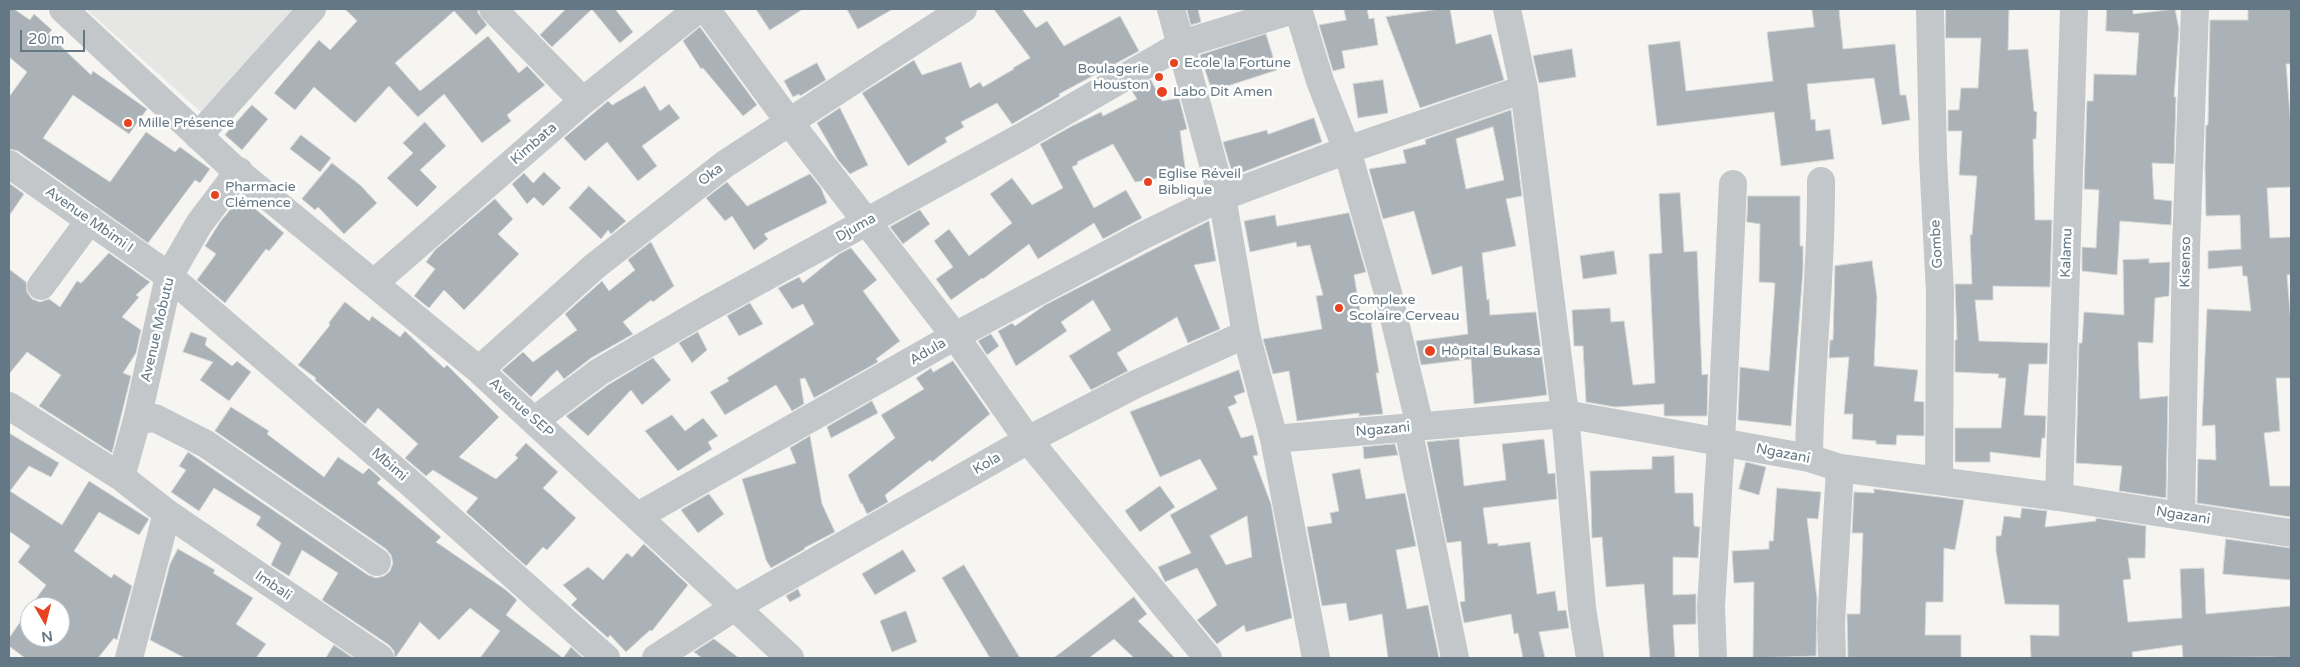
<!DOCTYPE html>
<html>
<head>
<meta charset="utf-8">
<style>
  body { margin:0 }
  #map { position:relative; width:2300px; height:667px; overflow:hidden; background:#f6f5f2; font-family:"Varela Round",sans-serif }
  canvas { display:block }
  .frame { position:absolute; inset:0; border:10px solid #647784; pointer-events:none }
  .north { position:absolute; left:20px; top:597px; width:50px; height:50px; box-sizing:border-box; background:#fff; border:1px solid #c1c9ce; border-radius:50%; rotate:172deg; font-size:14px; font-weight:700; line-height:20px; text-align:center; color:#647784 }
  .north::after { content:''; display:block; margin:auto; width:18px; height:22px; background:#e74321; clip-path:polygon(50% 0,100% 100%,50% 72%,0 100%) }
  .scale { position:absolute; left:20px; top:30px; width:65px; height:22px; box-sizing:border-box; border:2px solid #647784; border-top:0; padding-left:6px; font-size:15px; line-height:18px; white-space:nowrap; color:#647784; -webkit-text-stroke:4px #fff; paint-order:stroke }
</style>
</head>
<body>
<div id="map">
<canvas width="2300" height="667"></canvas>
<div class="frame"></div>
<div class="north">N</div>
<div class="scale">20 m</div>
</div>
<script>
const c = document.querySelector('canvas').getContext('2d');
c.lineJoin = 'round';
function paint(path, color) {
  c.fillStyle = color;
  c.fill(path, 'evenodd');
}
function stroke(path, color, width, dash) {
  c.strokeStyle = color;
  c.lineWidth = width;
  c.lineCap = dash ? 'butt' : 'round';
  c.setLineDash(dash || []);
  c.stroke(path);
}
function write(font, color, halo, rows, align = 'center') {
  c.font = font + ' "Varela Round",sans-serif';
  c.lineWidth = 5;
  c.setLineDash([]);
  c.textBaseline = 'middle';
  c.strokeStyle = halo;
  c.fillStyle = color;
  for (const [text, x, y, turn = 0] of rows) {
    c.save();
    c.translate(x, y);
    c.rotate((+turn || 0) * Math.PI / 180);
    c.textAlign = isNaN(turn) ? turn : align;
    if (halo) c.strokeText(text, 0, 0);
    c.fillText(text, 0, 0);
    c.restore();
  }
}
paint(new Path2D(`
  M86,9H295L201,112Z`), '#e6e7e5');
const building = new Path2D(`
  M9,9H14L30,20L34,14L52,30L48,34L91,75L93,71L147,109L129,134L73,95L43,138L110,182L146,132L175,152L180,147L210,169L200,183L195,180L148,243L18,151L9,149V97L27,72L9,57Z
  M345,9H478V13L487,25L476,35L454,11L395,63L420,91L488,36L519,73L527,66L545,85L507,115L511,121L482,143L444,94L418,117L389,86L355,123L314,87L295,110L274,93L319,40L330,50L357,21Z
  M566,9H592L552,47L540,35Z
  M592,9H615L633,32L620,43Z
  M756,9H803L770,30Z
  M847,9H893L858,29Z
  M994,9H1022L1036,28L1047,21L1064,46L1120,16L1139,51L1059,94L1060,96L1012,124L997,103L961,122L964,127L945,138L947,142L908,166L862,93L914,60L922,75L961,62L970,88L980,82L983,87L1014,69L1013,68L1030,58Z
  M1187,9H1198L1201,22L1191,25Z
  M1344,9H1367L1369,19L1374,18L1378,45L1342,51L1345,68L1333,71L1319,25L1346,20Z
  M1440,9H1450L1456,44L1491,34L1504,80L1420,108L1386,17Z
  M1812,9H1839L1843,49L1895,44L1900,95H1906L1910,120L1882,125L1874,78L1807,84L1811,120L1815,119L1816,131L1830,129L1834,159L1781,166L1774,112L1657,126L1648,45L1680,41L1686,91L1773,81L1767,32L1814,27Z
  M1946,9H2009L2008,50L2028,49L2034,111L2037,112L2036,139H2033L2035,220H2052L2050,287L1993,286V300H1975L1979,341L2048,343L2047,364H2029L2024,415L2046,416L2045,438H2042L2040,458L1990,452V462H1955V428H2001L2006,378H1998L1999,374L1955,372V340H1957L1955,284H1972L1970,235H1972L1977,176L1959,175L1962,131H1948V110H1959L1961,88H1978L1981,38H1946Z
  M2107,9H2133V14L2175,9L2179,29L2174,97H2176L2174,164L2152,163L2154,199L2172,201L2171,225L2120,221L2117,275L2082,271V247L2096,248L2099,190L2084,189L2087,101H2093L2094,74L2136,75L2139,33L2106,31Z
  M2291,9V64H2286L2291,127V187L2267,188L2270,238L2291,237V274L2287,275L2291,324V378H2276L2280,431L2264,433L2270,486H2291V517L2197,503L2198,459L2216,460L2215,425L2202,426L2207,309L2251,311L2247,276H2243L2242,266L2208,269V251L2241,249L2240,215L2206,216L2205,168L2206,125H2208L2210,20H2248V10Z
  M700,27L757,105L743,116L703,68L701,69L683,41Z
  M1266,34L1277,70L1212,91L1200,55Z
  M1572,49L1576,77L1539,83L1533,56Z
  M817,63L826,80L800,96L799,94L793,97L784,81Z
  M1151,80L1162,101L1179,98L1187,129L1180,131L1186,174L1135,182L1113,144L1077,162L1078,164L1072,167L1094,208L1126,190L1142,218L1103,239L1094,223L1038,259L1029,244L983,279L982,278L951,300L936,279L953,267L934,241L949,229L969,256L1012,223L990,194L1012,178L1032,205L1063,188L1040,144L1072,126L1101,112L1103,116L1137,99L1132,91Z
  M1383,80L1388,113L1358,118L1353,84Z
  M645,86L660,111L669,104L680,118L642,146L657,166L638,181L607,142L585,161L564,138L608,101L612,105Z
  M252,105L268,119L242,150L225,135Z
  M840,108L868,165L850,174L838,160L817,123Z
  M1511,110L1522,196L1506,199L1516,246L1482,253L1487,300L1489,299L1490,315L1536,312L1547,395L1474,404L1471,359L1421,365L1416,341L1468,334L1462,266L1432,275L1414,211L1383,219L1369,169L1406,163L1403,150L1426,144L1425,140ZM1493,127L1504,180L1466,189L1456,139Z
  M1314,118L1322,142L1233,176L1223,142L1267,130L1268,134Z
  M425,122L446,146L420,170L437,187L417,207L387,178L413,153L403,143Z
  M301,135L331,158L320,172L290,149Z
  M332,163L360,185L377,203L344,234L318,207L315,210L302,199Z
  M544,172L561,188L543,206L534,197L527,204L512,184L524,173L533,183Z
  M810,174L821,188L827,203L764,234L768,239L754,250L732,216L725,221L706,198L727,182L747,206Z
  M9,183L24,194L9,216Z
  M589,186L626,221L611,234L608,230L601,239L569,208Z
  M1680,193L1684,252L1697,251L1702,375L1708,374L1707,416H1664V404L1615,407L1586,402L1583,346H1574L1572,310L1610,308L1611,322L1624,321L1633,385L1655,383L1649,254L1662,253L1659,194Z
  M1748,196H1800V246H1803V270L1791,426L1738,420L1740,367L1769,371L1775,283L1759,282L1760,224L1747,222Z
  M241,197L284,233L269,251L266,249L225,303L197,280L216,254L205,246L220,222Z
  M495,199L513,219L498,234L519,254L464,310L444,290L429,308L414,296L435,269L426,262L435,250Z
  M920,210L930,224L903,244L890,227Z
  M1349,213L1366,272L1354,275L1362,323L1371,322L1379,373H1376L1383,414L1359,416V413L1297,421L1289,371L1273,374L1263,339L1322,329L1316,296L1323,295L1310,245L1297,247L1296,242L1250,252L1244,221L1275,215L1277,226Z
  M1209,221L1216,261L1194,265L1220,329L1188,343L1177,317L1117,353L1128,371L1091,390L1069,356L1111,330L1093,300L1061,322L1067,331L1016,366L998,331L1012,323L1015,326L1045,305Z
  M651,242L674,286L653,302L651,300L623,322L633,334L591,358L564,379L557,370L531,397L502,370L523,352L533,362L577,330L565,314L602,281L609,291L635,270L628,260Z
  M851,248L877,280L863,291L900,341L876,359L878,362L814,398L805,378L800,379L804,404L792,411L776,385L725,415L710,392L729,381L727,378L814,324L803,304L792,309L778,288L799,277L803,283L839,254Z
  M1614,251L1617,274L1583,279L1580,256Z
  M109,253L150,282L136,295L139,297L122,317L141,330L136,353L123,373L131,376L112,453L39,406L61,375L27,352L9,374V269L26,282L27,292L32,299L40,302L49,299L60,307L77,281L81,283Z
  M2149,259V263L2170,262L2169,296L2155,298L2153,343L2138,342L2140,399L2168,396L2166,498L2119,491L2122,466L2076,463L2079,343H2082L2084,312L2124,315L2123,260Z
  M1872,261L1877,297L1874,366L1918,370L1914,401L1924,402V436L1897,435L1896,445L1876,444V441L1852,439L1853,414H1844L1849,357L1829,358L1830,340H1833L1835,266Z
  M345,302L369,321L372,316L400,337L405,331L444,368L447,365L499,417L459,457L496,479L518,458L515,455L526,443L558,472L543,488L576,518L547,550L543,547L526,566L466,512L478,498L433,470L426,476L405,458L418,444L378,408L365,424L315,380L316,378L298,365L330,325L329,323Z
  M750,303L763,324L739,336L727,316Z
  M191,332L207,338L205,345L232,366L237,361L251,372L229,401L200,380L213,362L183,352Z
  M698,332L707,350L692,363L679,343Z
  M991,334L999,346L987,355L978,341Z
  M653,358L671,380L642,405L631,390L588,436L566,416L608,385Z
  M953,361L990,414L932,462L930,460L885,495L888,502L867,514L862,503L861,504L848,475L895,438L881,415L924,389L916,378L931,368L933,372Z
  M1239,370L1245,392L1234,396L1237,403L1228,407L1241,438L1253,435L1258,455L1253,456L1271,504L1292,618L1246,632L1244,625L1217,644L1197,620L1217,605L1197,568L1165,582L1158,567L1191,553L1170,515L1217,489L1200,459L1160,477L1130,412ZM1247,516L1252,557L1226,565L1210,536Z
  M872,401L878,413L831,438L827,427Z
  M231,407L269,431L267,434L324,477L338,457L363,474L369,468L381,479L377,483L441,537L436,542L506,590L517,600L506,615L563,658L571,647L583,658H480L500,631L470,608L439,640L420,622L395,658L394,651L389,645L322,600L338,573L302,550L289,576L271,565L281,543L256,525L261,517L214,488L199,511L171,492L186,470L179,466L188,452L368,575L376,578L384,576L390,571L393,563L391,555L386,549L215,431Z
  M672,415L685,431L703,418L718,436L708,442L712,449L678,471L645,431Z
  M9,433L59,463L51,477L29,466L10,491L62,525L89,481L149,519L139,535L99,512L74,551L111,578L114,574L132,586L117,640L114,638L98,658H25L9,646V638L30,608V637H60V607H30L46,585L18,562L30,546L9,531Z
  M810,436L822,504L835,532L804,548L805,549L771,568L766,560L742,479L796,463L790,448Z
  M1459,439L1464,486L1506,480L1502,444L1544,439L1548,474L1555,473L1557,499L1483,508L1488,544L1498,543V546L1530,542L1537,594L1555,591L1558,611L1566,610L1569,628L1539,632L1545,658H1523L1518,633L1514,634L1511,614L1464,623L1460,602L1465,601L1461,541L1447,543L1427,442Z
  M1395,444L1398,455L1364,459L1363,447Z
  M1674,456L1675,493H1693L1694,526L1700,527L1698,558L1673,557V595L1696,594V624L1673,625L1675,658H1650L1644,584L1606,587L1602,537L1592,538L1590,471L1652,469V457Z
  M1746,462L1766,467L1759,495L1739,489Z
  M1360,469L1366,499L1405,493L1416,546L1396,550L1407,609L1428,605L1439,658H1388L1382,614L1349,621L1346,603L1322,606L1307,527L1332,523L1330,513L1339,511L1332,474Z
  M1160,486L1175,507L1140,532L1125,511Z
  M1777,488L1821,492L1818,519L1807,518L1817,598L1816,656L1753,658L1754,582L1734,583L1732,551L1769,549V541H1773Z
  M1874,489L1964,500L1955,550L1944,548L1943,602H1926L1925,635H1961V658H1848L1847,614H1860L1863,533H1852L1854,492L1874,493Z
  M709,494L724,514L698,533L681,510Z
  M2022,508L2047,511L2045,527L2096,521V518L2146,526L2145,558H2128L2131,579L2123,580L2128,622L2182,618L2180,569L2204,568L2206,614L2291,606V658L2269,657L2183,658L2182,645L2132,652L2133,658H2031L2030,635L2059,636V605L2005,604L1996,551V536H2001L2004,516L2020,518Z
  M2226,539L2291,548V580L2223,574Z
  M644,544L688,585L652,631L650,630L626,652L610,635L608,638L571,605L577,599L563,585L588,567L603,580L627,553L632,557Z
  M178,549L215,570L213,573L253,598L236,624L266,644L256,658H185L150,640L170,564Z
  M903,550L916,571L875,595L862,574Z
  M964,565L1020,658H990L942,578Z
  M798,589L801,596L790,602L786,596Z
  M1134,597L1147,614L1138,621L1175,658H1134L1114,639L1089,658H1054Z
  M906,611L917,642L892,652L880,621Z
  M714,639L739,658H702L694,652Z
  M334,645L353,658H326Z`);
paint(building, '#aab2b7');
stroke(building, '#d7d7d5', 1);
stroke(new Path2D(`
  M63,9L232,167L479,370L790,658
  M493,9L583,101
  M706,9L790,123L955,336L1028,440L1208,658
  M1171,9L1222,197L1246,334L1274,439L1316,658
  M1298,9L1320,81L1347,150L1388,293L1420,426
  M1507,9L1524,89L1565,414L1582,608L1590,658
  M1930,9L1933,158L1940,293L1939,480
  M198,136L312,9
  M9,164L169,276L409,482L606,658
  M374,283L583,101L698,9
  M41,286L90,220
  M479,370L595,266L725,164L963,9
  M9,406L121,477L167,513L380,658
  M137,420L155,418L206,444L377,562
  M535,420L599,372L707,309L1023,136L1182,44L1296,9
  M1408,428L1455,658
  M1274,439L1565,414L1809,458L1840,468L2059,497L2291,533
  M1809,458C1810,365 1822,274 1821,181
  M121,477L137,420L169,276L199,224L239,171
  M2059,497L2074,9
  M638,516L955,336L1142,236L1222,197L1347,150L1524,89
  M2181,516L2186,248L2195,9
  M129,658L167,513
  M656,658L735,607L1028,440L1136,384L1246,334
  M1713,658L1711,606L1721,442L1733,184
  M1832,658L1831,623L1840,468`), '#c3c7ca', 28);
for (const [x, y, r, color] of [
  [1174,63,5,"#e74321"],
  [1159,77,5,"#e74321"],
  [1162,92,6,"#e74321"],
  [128,123,5,"#e74321"],
  [1148,182,5,"#e74321"],
  [215,195,5,"#e74321"],
  [1339,308,5,"#e74321"],
  [1430,351,6,"#e74321"]
]) {
  const dot = new Path2D();
  dot.arc(x, y, r, 0, 2 * Math.PI);
  c.fillStyle = color;
  c.fill(dot);
  stroke(dot, '#fff', 2);
}
write('14px', '#647784', '#fff', [
  ["Ecole la Fortune",1184,63],
  ["Boulagerie",1149,69,"right"],
  ["Houston",1149,85,"right"],
  ["Labo Dit Amen",1173,92],
  ["Mille Présence",138,123],
  ["Eglise Réveil",1158,174],
  ["Biblique",1158,190],
  ["Pharmacie",225,187],
  ["Clémence",225,203],
  ["Complexe",1349,300],
  ["Scolaire Cerveau",1349,316],
  ["Hôpital Bukasa",1441,351]
], 'left');
write('14px', '#647784', '#fff', [
  ["Kimbata",534,144,-41],
  ["Oka",711,175,-37],
  ["Avenue Mbimi I",89,220,35],
  ["Djuma",856,228,-29],
  ["Gombe",1937,244,-93],
  ["Kalamu",2067,253,-88],
  ["Kisenso",2186,262,-89],
  ["Avenue Mobutu",158,330,-77],
  ["Adula",928,352,-30],
  ["Avenue SEP",521,408,42],
  ["Ngazani",1383,430,-5],
  ["Ngazani",1783,454,11],
  ["Kola",987,464,-30],
  ["Mbimi",389,465,41],
  ["Ngazani",2183,516,9],
  ["Imbali",273,586,34]
]);
</script>
</body>
</html>
